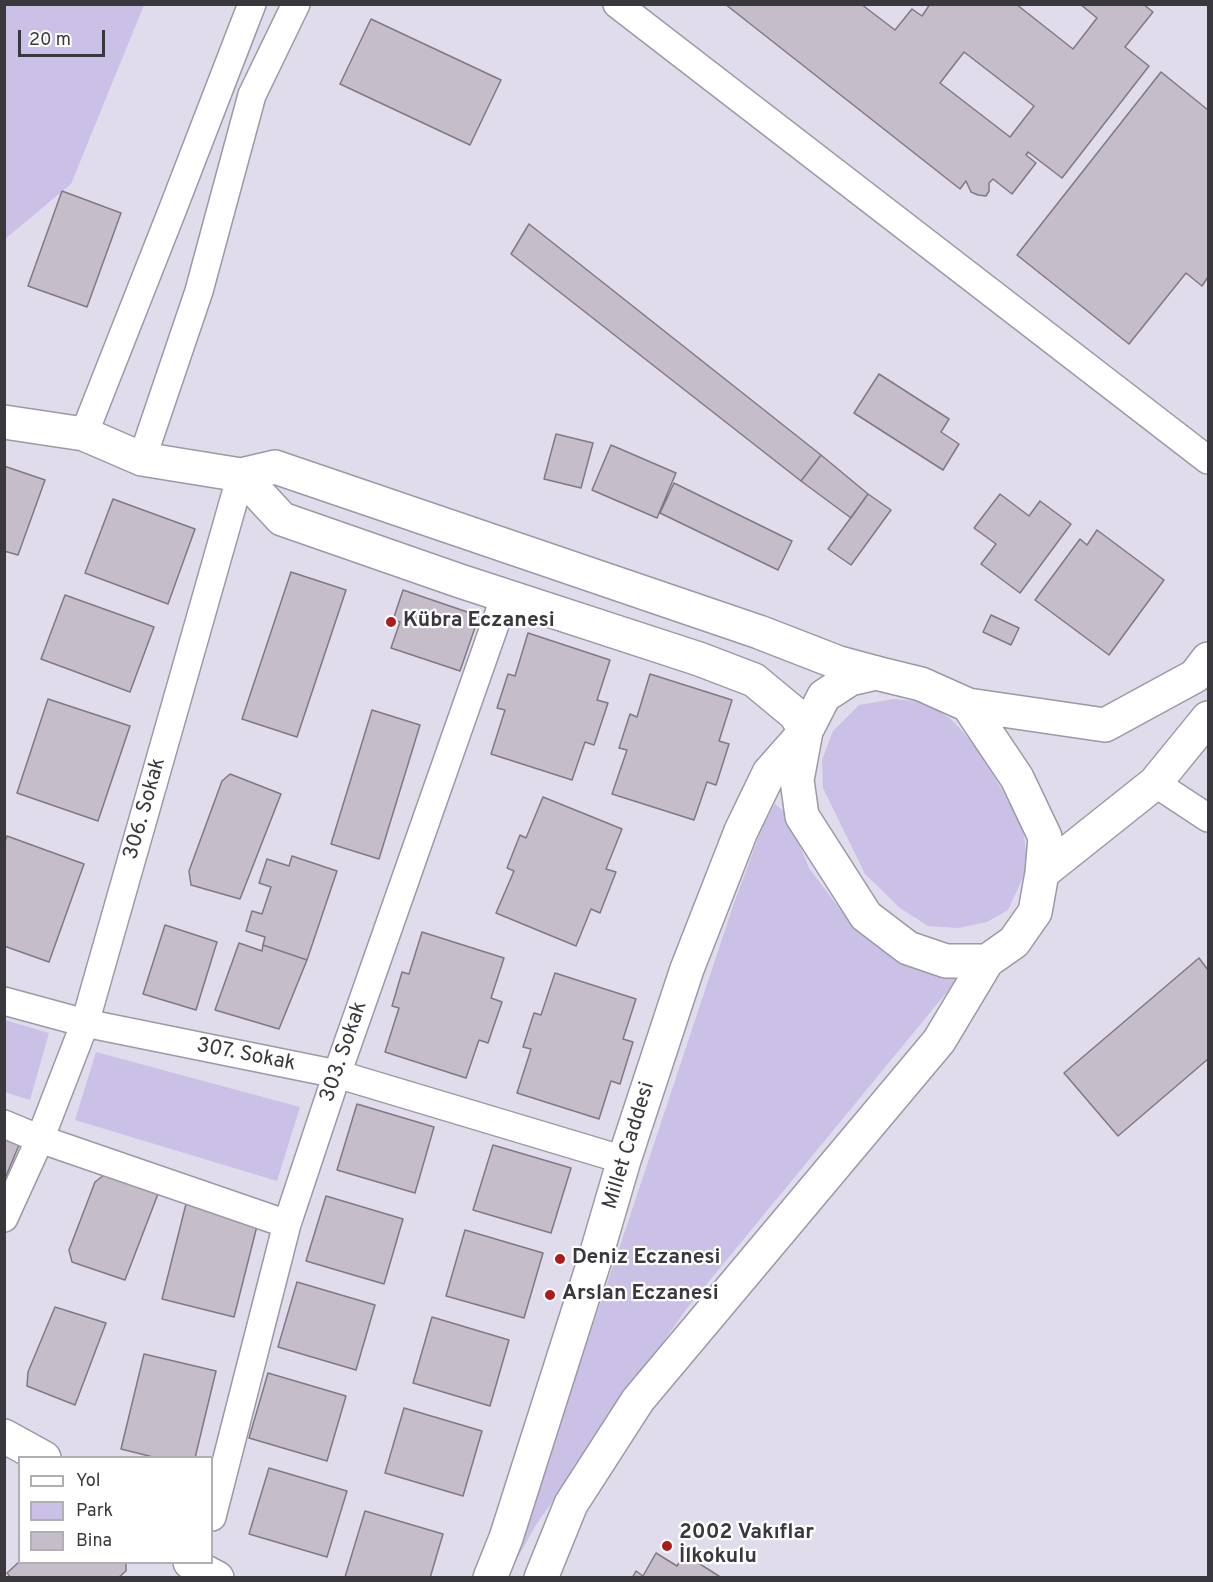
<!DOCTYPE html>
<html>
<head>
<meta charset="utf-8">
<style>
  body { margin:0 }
  #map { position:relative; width:1213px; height:1582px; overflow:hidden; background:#e0dceb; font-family:Overpass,sans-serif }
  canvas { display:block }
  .frame { position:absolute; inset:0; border:6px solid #39383d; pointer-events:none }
  .legend { position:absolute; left:18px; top:1456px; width:195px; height:108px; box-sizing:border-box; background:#fff; border:2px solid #b0afb1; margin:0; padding:8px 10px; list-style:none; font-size:18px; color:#39383d }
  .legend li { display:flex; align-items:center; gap:12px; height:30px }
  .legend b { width:30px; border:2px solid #b0afb1 }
  .scale { position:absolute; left:18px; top:30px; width:87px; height:27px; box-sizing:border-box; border:3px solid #39383d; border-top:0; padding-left:8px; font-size:18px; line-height:21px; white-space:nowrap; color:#39383d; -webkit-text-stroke:4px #fff; paint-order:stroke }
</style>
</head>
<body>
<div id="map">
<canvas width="1213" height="1582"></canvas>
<div class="frame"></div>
<ul class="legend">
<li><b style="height:8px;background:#fff"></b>Yol</li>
<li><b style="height:16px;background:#cbc1e6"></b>Park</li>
<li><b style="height:16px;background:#c6bdcb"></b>Bina</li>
</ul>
<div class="scale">20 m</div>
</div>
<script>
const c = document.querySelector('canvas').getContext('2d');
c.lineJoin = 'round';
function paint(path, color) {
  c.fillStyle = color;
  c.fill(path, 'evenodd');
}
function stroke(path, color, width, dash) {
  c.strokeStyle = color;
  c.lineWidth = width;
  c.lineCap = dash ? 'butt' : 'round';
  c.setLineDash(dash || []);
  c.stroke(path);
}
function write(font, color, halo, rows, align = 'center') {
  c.font = font + ' Overpass,sans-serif';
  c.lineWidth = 4.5;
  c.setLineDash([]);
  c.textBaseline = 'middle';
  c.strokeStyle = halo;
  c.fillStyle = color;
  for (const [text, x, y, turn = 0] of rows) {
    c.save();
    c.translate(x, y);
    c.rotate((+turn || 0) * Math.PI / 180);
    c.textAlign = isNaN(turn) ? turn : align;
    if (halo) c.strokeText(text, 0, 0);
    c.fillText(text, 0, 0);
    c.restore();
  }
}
paint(new Path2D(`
  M5,5H144L71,184L5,239Z
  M894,699L925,702L951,719L976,746L1022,824L1028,862L1021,882L1008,910L987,922L958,928L928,926L900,908L865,874L823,788L822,760L833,731L859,705Z
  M775,804L787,814L809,868L842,912L882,948L961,975L687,1308L536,1525L507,1577L628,1222L734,903L763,825Z
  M5,1020L49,1033L30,1100L5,1092Z
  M96,1052L300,1107L277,1181L75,1120Z`), '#cbc1e6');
const building = new Path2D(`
  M725,4H861L895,30L912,9L922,16L930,4H1016L1073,49L1097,18L1080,4H1143L1153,12L1125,47L1149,66L1062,178L1028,152L1026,155L1036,163L1012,194L993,179L989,183V191L986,196L978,195L971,192L966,181L960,189ZM964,52L1034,106L1010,137L940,83Z
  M371,19L501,80L470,145L340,84Z
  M1161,72L1208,110V277L1202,286L1186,273L1129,344L1017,255Z
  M62,191L121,213L87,307L28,286Z
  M529,224L821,455L801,481L511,254Z
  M879,374L949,419L941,432L959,444L943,470L854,413Z
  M556,434L593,443L581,488L544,479Z
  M611,445L676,473L657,518L592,490Z
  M821,455L868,494L851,518L801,481Z
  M4,466L45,480L18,555L4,551Z
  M674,483L792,541L778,570L660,513Z
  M868,494L891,510L851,565L828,549Z
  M1000,494L1029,516L1040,501L1071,524L1020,593L981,564L996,544L974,528Z
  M113,499L195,529L168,604L85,573Z
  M1097,530L1164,580L1109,655L1035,600L1080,539L1087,545Z
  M291,572L346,590L297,737L242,719Z
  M403,590L479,616L460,671L391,648L400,622L393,620Z
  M65,595L154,627L130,692L41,659Z
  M991,615L1019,628L1011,645L983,632Z
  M528,633L610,660L597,700L608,703L594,745L585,742L572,780L491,754L505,710L497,708L508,674L515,676Z
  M650,674L732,700L719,741L729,744L716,785L707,782L694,820L612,794L627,750L619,748L630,714L637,717Z
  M48,699L130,726L98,821L17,793Z
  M372,710L420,725L379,859L331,844Z
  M230,774L281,794L240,899L191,885L189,871L222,781Z
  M543,797L622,829L606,869L616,872L600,913L591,909L576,946L496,913L514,871L507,868L520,835L526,838Z
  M7,836L84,864L49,962L4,946V844Z
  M292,856L337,871L307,960L263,945L265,937L246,931L252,911L262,914L271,887L259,883L267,859L289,866Z
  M165,925L217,942L196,1010L143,994Z
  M422,932L504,958L491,998L502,1002L488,1043L479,1040L466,1078L385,1052L399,1008L392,1006L402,972L409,974Z
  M239,943L262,951L263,945L307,960L279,1029L215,1010Z
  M1199,958L1208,970V1059L1118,1136L1064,1073Z
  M555,973L636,999L623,1039L633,1042L620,1084L611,1081L599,1119L517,1093L531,1049L523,1047L534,1013L541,1015Z
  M357,1104L434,1127L415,1193L337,1170Z
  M4,1139L19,1145L4,1181Z
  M493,1145L571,1168L551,1233L473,1210Z
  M104,1175L158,1194L125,1280L72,1262L69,1250L95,1182Z
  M326,1196L403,1219L384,1284L306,1261Z
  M186,1204L258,1222L234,1317L162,1299Z
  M465,1230L543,1253L524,1318L446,1296Z
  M297,1282L375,1305L356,1370L278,1347Z
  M55,1307L106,1323L75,1405L27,1386L28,1372Z
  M432,1317L509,1340L490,1406L413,1383Z
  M144,1354L216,1371L195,1458H157L121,1449Z
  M268,1373L346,1396L327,1461L249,1438Z
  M404,1408L482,1431L463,1496L385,1473Z
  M269,1468L347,1491L327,1557L249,1534Z
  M365,1511L443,1534L430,1578L345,1577Z
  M656,1553L677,1566L684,1554L722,1578H632L636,1571L643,1576Z
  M20,1561V1562H126V1571L118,1578H11L7,1573Z`);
paint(building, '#c6bdcb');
stroke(building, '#807884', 1.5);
const minor = new Path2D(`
  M617,4L1208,460
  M84,434L172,211L252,4
  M142,459L199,291L252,95L296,4
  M1155,783L1208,818
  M4,1001L85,1023L337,1074L624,1160
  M4,1124L40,1139L287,1224
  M4,1218L40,1139L85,1023L241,475
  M212,1517L287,1224L337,1074L505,596`);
const tertiary = new Path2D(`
  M4,422L84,434L142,459L241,475L275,467L759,632L839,663L876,673
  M241,475L282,519L460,581L699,659L754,680L795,714L806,731
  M4,1436L44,1458
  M190,1562L198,1568L217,1578`);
const secondary = new Path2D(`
  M876,673L921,684L968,705L1017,778L1045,837L1042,873L1035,912L1014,942L987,961H946L908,948L866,916L802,816L797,780L806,731L824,696L850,679Z
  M968,705L1105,725L1195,676L1208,659
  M1042,873L1155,783L1208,718
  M490,1578L506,1538L595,1259L624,1160L687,969L741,831L769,773L806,731
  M541,1578L571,1504L638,1400L939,1041L987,961`);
stroke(minor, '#9c99a7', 30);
stroke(tertiary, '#9c99a7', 36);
stroke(secondary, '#9c99a7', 36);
stroke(minor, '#fff', 27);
stroke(tertiary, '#fff', 33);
stroke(secondary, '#fff', 33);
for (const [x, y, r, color] of [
  [391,622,6,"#ad1b1c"],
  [560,1259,6,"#ad1b1c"],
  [550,1295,6,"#ad1b1c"],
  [667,1546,6,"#ad1b1c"]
]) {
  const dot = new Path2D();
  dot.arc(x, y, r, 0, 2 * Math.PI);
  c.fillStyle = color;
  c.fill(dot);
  stroke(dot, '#fff', 2);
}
write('bold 21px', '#39383d', '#fff', [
  ["Kübra Eczanesi",403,622],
  ["Deniz Eczanesi",572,1259],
  ["Arslan Eczanesi",562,1295],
  ["2002 Vakıflar",679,1534],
  ["İlkokulu",679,1558]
], 'left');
write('21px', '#39383d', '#fff', [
  ["306. Sokak",146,809,-74],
  ["303. Sokak",345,1052,-71],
  ["307. Sokak",246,1056,11],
  ["Millet Caddesi",630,1146,-73]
]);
</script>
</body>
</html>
